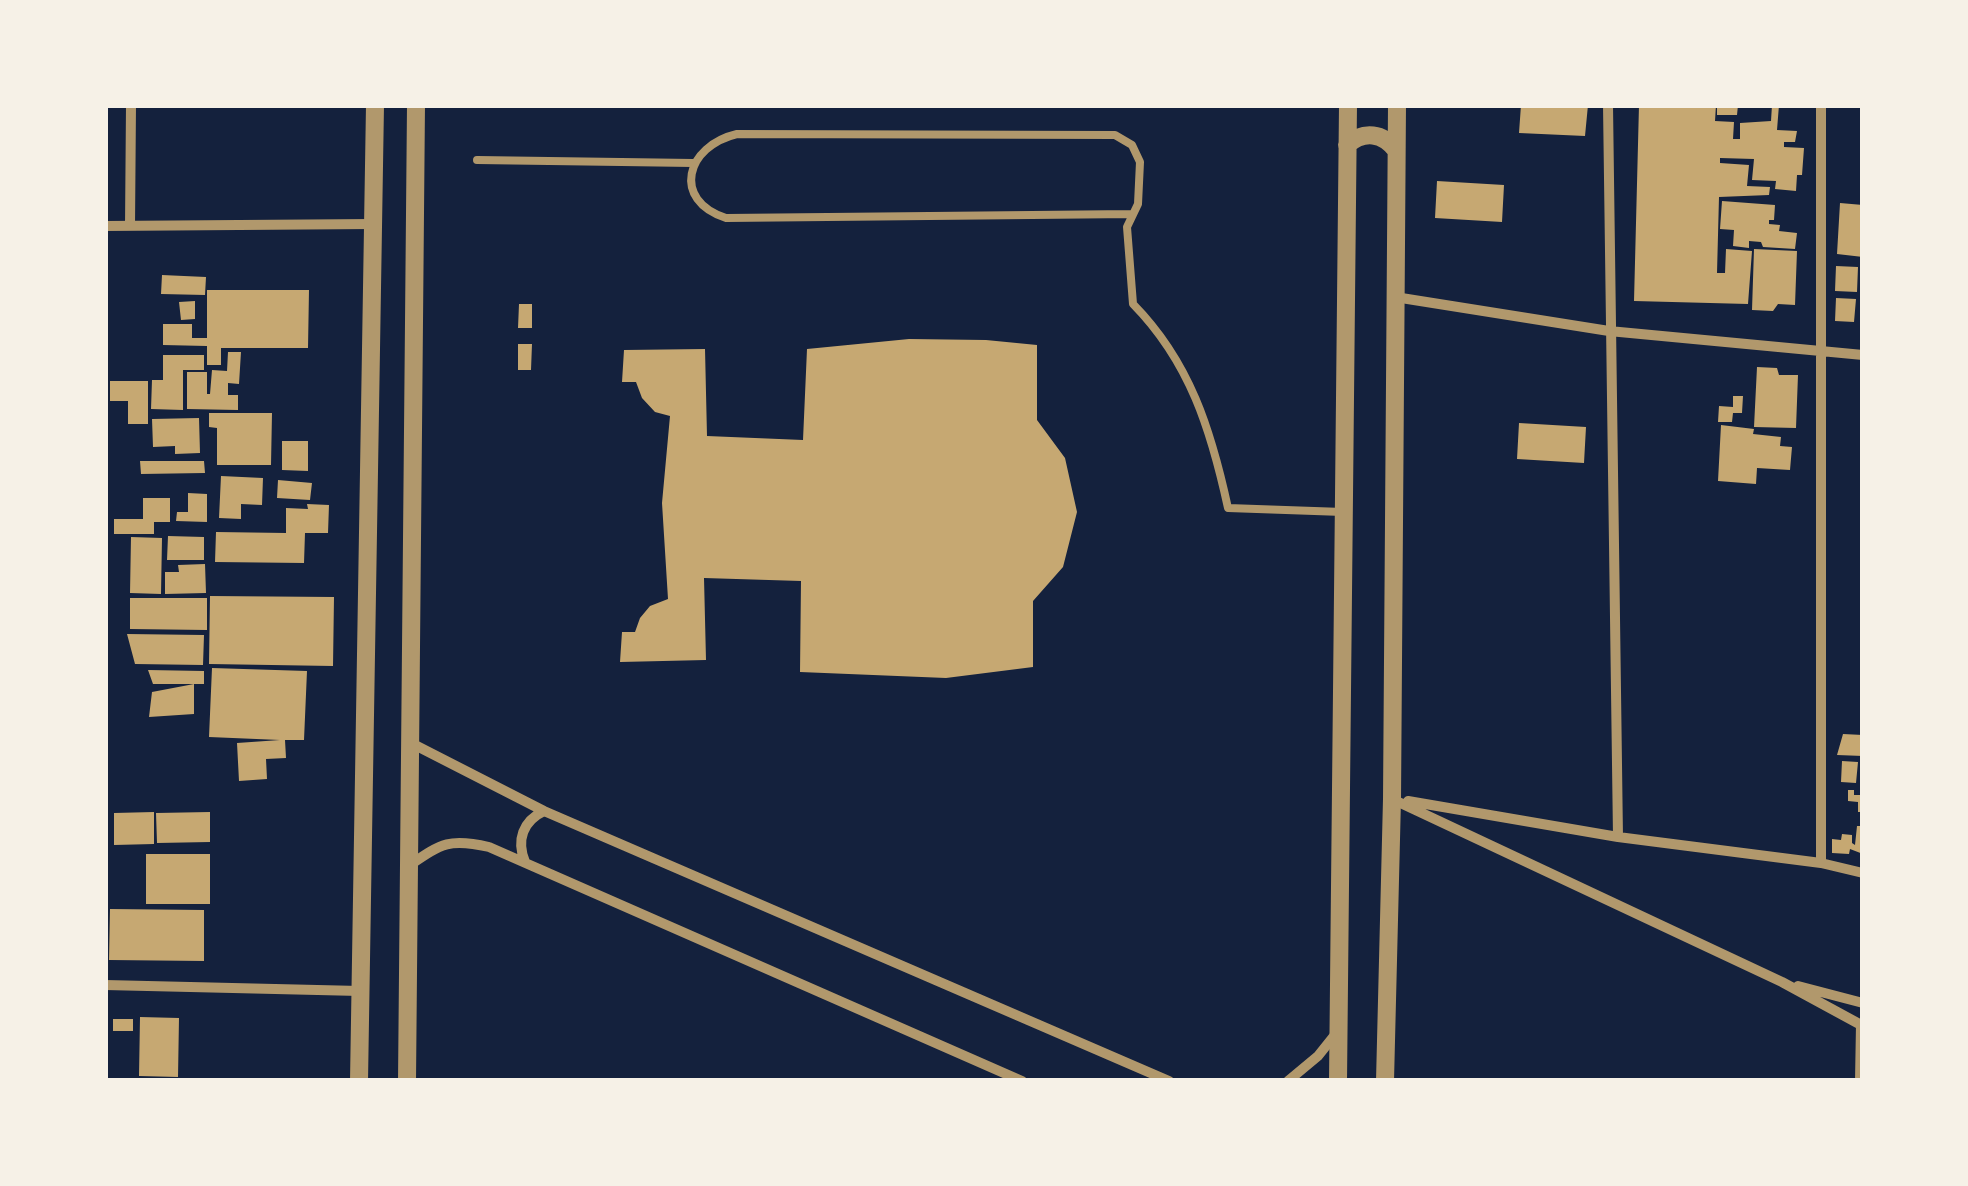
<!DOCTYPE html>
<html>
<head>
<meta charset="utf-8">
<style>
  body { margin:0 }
  #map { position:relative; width:1968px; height:1186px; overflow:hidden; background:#14213d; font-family:"PT Sans",sans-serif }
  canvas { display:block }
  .frame { position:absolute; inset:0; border:108px solid #f6f1e7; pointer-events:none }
</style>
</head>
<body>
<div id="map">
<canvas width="1968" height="1186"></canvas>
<div class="frame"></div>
</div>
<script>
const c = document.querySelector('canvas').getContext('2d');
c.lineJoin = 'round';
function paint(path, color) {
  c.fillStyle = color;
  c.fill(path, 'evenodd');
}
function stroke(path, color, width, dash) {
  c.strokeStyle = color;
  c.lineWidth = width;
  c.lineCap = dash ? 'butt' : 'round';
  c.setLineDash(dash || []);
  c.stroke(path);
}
paint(new Path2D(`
  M1521,105H1588L1585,136L1519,133Z
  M1639,105H1716L1715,121L1734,122L1733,139H1740V123L1771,121L1772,105H1779L1777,130L1797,131L1795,142H1784V147L1804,148L1802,175H1797L1796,191L1775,189L1776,181L1752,180L1754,159L1720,158V163L1749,165L1747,186L1770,187L1769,195L1719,197L1717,273H1725L1726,249L1752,251L1748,304L1634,301Z
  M1717,105H1738L1737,115H1717Z
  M1437,181L1504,185L1502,222L1435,218Z
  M1722,201L1775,205L1774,220H1769V224L1780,225L1779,231L1797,233L1795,249L1763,247L1761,242L1749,241V248L1733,246L1734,230L1720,229Z
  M1840,203L1863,205V257L1837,254Z
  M1754,249L1797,251L1795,305L1778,304L1773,311L1752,310Z
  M1836,266L1858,267L1857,292L1835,291Z
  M162,275L206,277L205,295L161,294Z
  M207,290H309L308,348H221V365H207V346L163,345V324H192V338H207Z
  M1836,298L1856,299L1854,322L1835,321Z
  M195,301V319L181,320L179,302Z
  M519,304H532V328H518Z
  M909,339L986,340L1037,345V420L1065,458L1077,512L1063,567L1033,601V667L946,678L800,672L801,581L704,578L706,660L620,662L622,632H635L640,618L650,606L668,599L662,503L670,416L655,412L642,398L636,382H622L624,350L705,349L707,436L803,440L807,349Z
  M518,344H532L531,370H518Z
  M228,352H241L239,384L228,383V395H238V410L187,409V372H207V394H210L212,370L227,371Z
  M163,355H204V370H183V410L151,409L152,380H163Z
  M1757,367L1777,368L1779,375H1798L1796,428L1754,427Z
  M110,381H148V424H128V401H110Z
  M1733,396H1743L1742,413H1733L1732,422H1718L1719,406L1733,407Z
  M209,413H272L271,465H217V428L209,427Z
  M199,418L200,453L175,454V446L153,447L152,419Z
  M1519,423L1586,427L1584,463L1517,459Z
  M1721,425L1754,429L1753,434L1781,437L1780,446L1792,447L1790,470L1757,468L1756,484L1718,481Z
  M282,441H308V471L282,470Z
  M140,461H204L205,473L141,474Z
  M221,476L263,478L262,505L241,504V519L219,518Z
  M278,480L312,483L310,500L277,498Z
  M188,493L207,494V522L176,521L177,512H188Z
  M143,498H170V522H154V534H114V519H143Z
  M307,504L329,505L328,533H305L304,563L215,562L216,532L286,533V508L308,509Z
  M168,536L204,537V560H167Z
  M131,537L162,538L161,594L130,593Z
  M205,564L206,593L165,594V572H179L178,565Z
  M210,596L334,597L333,666L209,664Z
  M130,598H207V630L130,629Z
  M127,634L204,635L203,665L135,664Z
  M212,668L307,671L304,740H285L286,758L266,759L267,779L239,781L237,743L280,740L209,737Z
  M148,670L204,671V684H153Z
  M194,684V714L149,717L152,692Z
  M1843,734L1863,735V756L1837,755Z
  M1842,761L1858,762L1856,783L1841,782Z
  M1848,790H1854V795H1863V812H1858V802L1848,801Z
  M154,812V844L114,845V813Z
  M210,812V842L157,843L156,813Z
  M1857,826H1863V854L1850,849L1849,854L1832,853V839L1841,840L1842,834L1852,835V843L1855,845Z
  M146,854H210V904H146Z
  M110,909L204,910V961L109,960Z
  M140,1017L179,1018L178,1077L139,1076Z
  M113,1019H133V1031H113Z`), '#c6a872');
stroke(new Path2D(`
  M477,160L693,163
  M1133,214L726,218C671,200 686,146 737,134L1115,135L1132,145L1140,162L1138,204L1127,227L1133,304C1190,362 1211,430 1228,508L1343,512`), '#b1986c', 8);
stroke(new Path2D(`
  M1608,105L1618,837
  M1821,105V863
  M105,226L373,224
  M130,226L131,105
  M1395,297L1609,331L1863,355
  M411,743L544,811L1169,1081
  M1392,799L1782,982L1863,1026
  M1408,801L1618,837L1821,863L1863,873
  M525,862C516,840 523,821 544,811
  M410,865C442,843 450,838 489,847L1022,1081
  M105,985L360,991
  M1798,986L1863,1003
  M1288,1081L1318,1056L1338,1031
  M1860,1081L1861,1024`), '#b1986c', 10);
stroke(new Path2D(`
  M1347,145C1364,130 1383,133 1396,150
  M359,1081L375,105
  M407,1081L416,105
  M1338,1081L1348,105
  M1385,1081L1392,799L1397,105`), '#b1986c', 18);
</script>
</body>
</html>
